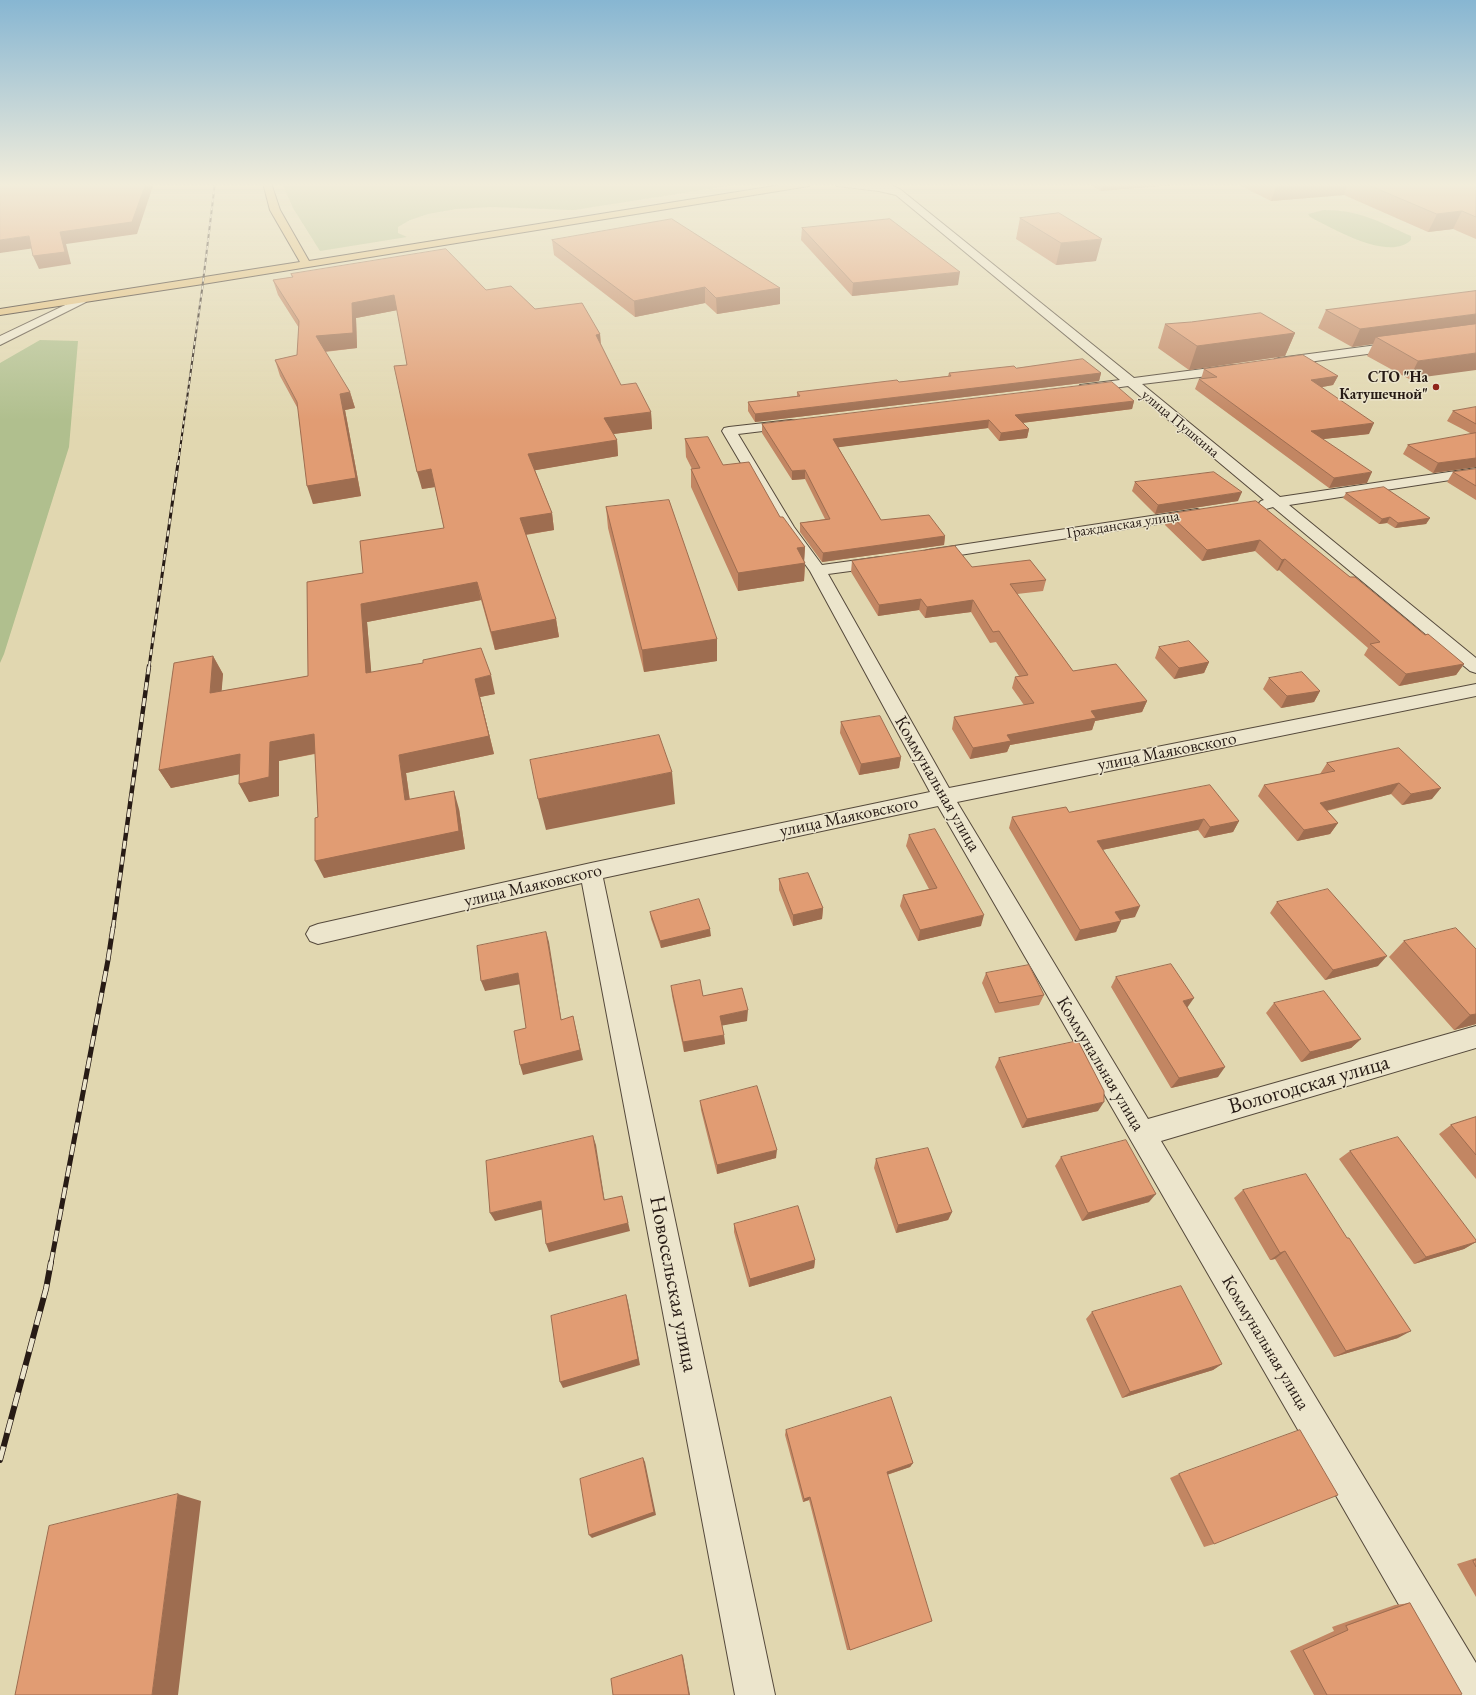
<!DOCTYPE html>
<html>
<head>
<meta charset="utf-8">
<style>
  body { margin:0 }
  canvas { display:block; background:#e1d7b0 }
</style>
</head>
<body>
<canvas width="1476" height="1695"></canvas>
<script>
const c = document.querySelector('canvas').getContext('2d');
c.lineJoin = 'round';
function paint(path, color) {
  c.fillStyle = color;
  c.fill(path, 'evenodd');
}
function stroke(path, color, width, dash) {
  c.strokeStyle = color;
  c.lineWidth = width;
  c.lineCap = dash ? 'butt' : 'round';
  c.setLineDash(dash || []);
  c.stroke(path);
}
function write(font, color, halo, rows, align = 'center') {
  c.font = font + ' "EB Garamond",serif';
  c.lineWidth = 3;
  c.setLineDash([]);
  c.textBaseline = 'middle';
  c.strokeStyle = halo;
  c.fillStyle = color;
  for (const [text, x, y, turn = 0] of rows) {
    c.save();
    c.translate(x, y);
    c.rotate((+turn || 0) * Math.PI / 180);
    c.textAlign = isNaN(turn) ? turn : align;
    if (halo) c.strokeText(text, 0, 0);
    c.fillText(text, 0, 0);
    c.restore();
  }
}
paint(new Path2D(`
  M282,183H735V185L574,210L491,207L456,209L428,214L410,220L398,227V233L407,237L320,251L293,208Z
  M1324,210C1360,210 1379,222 1411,236V240C1389,262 1332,228 1310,217L1308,214Z
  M40,340L78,341L69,447L4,654L0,663V363Z`), '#b0bf8e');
const minor = new Path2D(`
  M833,183H859L881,186L878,183H888L901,190L1134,378L1233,365L1237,366L1239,369L1237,372L1233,373L1142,384L1280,497L1476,468V476L1289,505L1476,658V673L1470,671L1273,507L1266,509L1261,507L1258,504L1261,501L1264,500L1128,386L1085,392L1080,391L1079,388L1080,385L1120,380L896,195L879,191L837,186Z
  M82,297L87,300L86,302L0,345V336Z
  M1400,342L1404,343L1406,346L1404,349L1279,366L1275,365L1273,362L1275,359L1279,358Z
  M791,420L796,421L798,424L796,427L738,434L794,527L822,565L880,557L886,559L888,562L886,565L880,567L828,574L949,788L1476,684V696L957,802L1148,1119L1476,1026V1048L1161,1141L1476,1663V1695H1451L938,806L603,878L775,1695H735L582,883L318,944L310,941L306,934L310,927L318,924L591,863L930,792L810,571L779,528L722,431L724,428L729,427Z
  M1197,509L1202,511L1205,514L1202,517L928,560L922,558L920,555L922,552L928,550Z`);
const major = new Path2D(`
  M263,183H271L280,210L309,261L793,183H813L809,186L203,284L0,315V309L300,262L270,210Z`);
stroke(minor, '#564a3c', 2);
stroke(major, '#271b15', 2);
paint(minor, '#ece5cc');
paint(major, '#e0bc78');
const railFar4 = new Path2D(`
  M178,464L202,290L215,183`);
const railFar3 = new Path2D(`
  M149,667L178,463`);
const railFar2 = new Path2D(`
  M113,928L149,666`);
const railFar1 = new Path2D(`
  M51,1263L108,960L113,927`);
const rail = new Path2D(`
  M0,1460L46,1289L51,1262`);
stroke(railFar4, '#271b15', 2);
stroke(railFar3, '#271b15', 3);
stroke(railFar2, '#271b15', 4.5);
stroke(railFar1, '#271b15', 5);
stroke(rail, '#271b15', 6);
stroke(railFar4, '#ece5cc', 1.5, [4]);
stroke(railFar3, '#ece5cc', 2, [6]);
stroke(railFar2, '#ece5cc', 3, [8]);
stroke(railFar1, '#ece5cc', 3.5, [11]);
stroke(rail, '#ece5cc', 4.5, [14]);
paint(new Path2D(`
  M1087,183H1196L1101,191Z
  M1235,183H1476V239L1453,229L1428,232L1344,195L1271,201Z
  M1020,218L1096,261L1056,265L1016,239Z
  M802,228L958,285L852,296L801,240Z
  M552,240L780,288V304L717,314L705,303L635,317L554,255Z
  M291,274L486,290L535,309L600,334L601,344L621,385L651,412L652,429L613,434L617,440L618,456L535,470L552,513L554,530L526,535L556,619L559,637L495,650L481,600L367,622L371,672L495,694L480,697L494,754L406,773L410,800L459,809L465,849L324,878L318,817L315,754L279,761V796L249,802L239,774L171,788L159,770L213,656L223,674L221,691L308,676L363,573L444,528L435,487L422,489L407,365L397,310L356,318L357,348L325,352L350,392L355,408L345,410L361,496L313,504L298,409L280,376L275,360L297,355L299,328L278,295L273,280L292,277Z
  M1476,291L1409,379L1367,356L1373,344L1352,347L1318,328L1326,310Z
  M1165,324L1295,333L1285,356L1189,370L1158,348Z
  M1016,368L1101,373L1099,381L755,422L748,411V402L797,396V392L899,382L948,376L949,373Z
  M1204,369L1338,376L1333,385L1322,387L1369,434L1323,439L1367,483L1329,488L1195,389L1199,379H1202H1201Z
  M1134,401L1132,409L1022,423L1029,429L1027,438L999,441L988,428L838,447L881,520L945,536L944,545L822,562L800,532V523L825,519L805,479L792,480L762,433V424Z
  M1476,407V467L1433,473L1403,454L1408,445L1472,434L1447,421L1453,411Z
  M685,439L723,465L780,517L805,547L804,561L805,563L804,581L738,591L691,487V469H692L686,457Z
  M1476,469V500L1447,482L1453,472Z
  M1135,482L1238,501L1155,514L1132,491Z
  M1346,493L1430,518L1426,524L1395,528L1387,523L1379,524L1343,498Z
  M1256,501L1350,577L1464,664L1456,675L1399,686L1364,655L1368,648L1279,570L1277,571L1255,551L1202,561L1165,525L1169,514Z
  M606,507L717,639V661L644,672L608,528Z
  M852,561L972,567L1046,580L1043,591L1017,594L1073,671L1147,701L1142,712L1095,721L1092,730L1010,745L1007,752L970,759L952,729L954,717L1024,705L1012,688L1015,677L1019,676L996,642L990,643L971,612L925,618L919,610L878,616L851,572Z
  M1159,647L1209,662L1204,673L1174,679L1155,658Z
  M1269,678L1320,691L1314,702L1281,708L1263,689Z
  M841,722L901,757L899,768L859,775L840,733Z
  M1399,748L1432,799L1402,805L1391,794L1327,811L1338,823L1330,834L1297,841L1258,796L1264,785L1320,774L1327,763Z
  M1069,812L1239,821L1233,832L1204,838L1198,830L1102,850L1135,917L1120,920L1116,932L1075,941L1009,828L1012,817Z
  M909,835L981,926L918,941L900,906L903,895L929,889L906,846Z
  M779,879L823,908L822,919L793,926L779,890Z
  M1277,902L1378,966L1325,980L1270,913Z
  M650,912L711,936L661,948L651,919Z
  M1404,941L1476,949V1024L1454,1030L1389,957Z
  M986,973L1044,995L1039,1005L995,1013L982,983Z
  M1116,977L1188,1008L1218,1077L1171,1088L1111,987Z
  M671,986L747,1021L722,1025L725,1044L684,1052L672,996Z
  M1274,1003L1361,1039L1351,1048L1301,1062L1266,1013Z
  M999,1058L1098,1111L1022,1128L995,1067Z
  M700,1101L776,1158L717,1174L701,1110Z
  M1476,1117V1179L1439,1134L1451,1125Z
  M1350,1151L1476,1242L1464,1249L1414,1264L1339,1159Z
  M1061,1157L1149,1202L1082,1221L1055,1166Z
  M876,1159L952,1212L948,1220L896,1233L874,1168Z
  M1243,1190L1398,1338L1334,1357L1275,1259L1270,1260L1234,1198Z
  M734,1224L815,1260L814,1268L749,1287L734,1232Z
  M1092,1312L1222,1364L1213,1370L1122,1398L1086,1319Z
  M786,1430L913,1463L910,1467L887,1475L850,1650H847L809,1500L803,1502L785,1435Z
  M1179,1474L1214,1544L1204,1547L1170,1478Z
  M1476,1558V1597L1457,1564Z
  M1410,1603L1460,1695H1314L1290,1651L1334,1631L1332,1627L1395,1605Z`), '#c28663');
paint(new Path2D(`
  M146,183H154L137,234L66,244L71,264L39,269L33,256L60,232Z
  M1103,183H1196L1101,191Z
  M1285,183H1348L1344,195L1271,201L1277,184Z
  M1462,211L1453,229L1428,232L1437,214Z
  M29,236L35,248L0,253V240Z
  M1102,239L1096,261L1056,265L1061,243Z
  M960,272L958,285L852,296L853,283Z
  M705,287V303L635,317L634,301Z
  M780,288V304L717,314L716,298Z
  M394,295L398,310L356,318L357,348L320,352L316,336L352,303Z
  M1476,314V330L1376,337L1373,344L1352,347L1360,329Z
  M1295,333L1285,356L1189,370L1197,346Z
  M600,334L601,350L596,335Z
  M1476,353V370L1409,379L1418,361Z
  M1101,373L1099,381L755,422V414Z
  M1338,376L1333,385L1306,390L1311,380Z
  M350,392L355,408L345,410L361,496L313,504L307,486L340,394Z
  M1134,401L1132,409L1013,424L1015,415Z
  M651,412L652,429L606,435L604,418Z
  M989,420L988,428L833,448V439Z
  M1374,423L1369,434L1306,441L1311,431Z
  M1029,429L1027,438L999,441L1001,433Z
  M617,440L618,456L531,471L528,454Z
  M1476,458V467L1433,473L1438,463Z
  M431,469L435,487L422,489L417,472Z
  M805,470V479L792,480V471Z
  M1372,472L1367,483L1329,488L1334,478Z
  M1242,492L1238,501L1155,514L1158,505Z
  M552,513L554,530L523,535L520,518Z
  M1390,517L1387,523L1379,524L1382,519Z
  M1430,518L1426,524L1395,528L1398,523Z
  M945,536L944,545L822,562L823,553Z
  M1260,540L1255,551L1202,561L1207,550Z
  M805,547L804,563H805L804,581L738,591V573L797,548Z
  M1285,559L1279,570L1277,571L1282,560Z
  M477,582L481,600L367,622L373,692L366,673L361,604Z
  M921,599L919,610L878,616L879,605Z
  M973,600L971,612L925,618L927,607Z
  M556,619L559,637L495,650L491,632Z
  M717,639V661L644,672L642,650Z
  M213,656L223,674L220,712L210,693Z
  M1209,662L1204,673L1174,679L1179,668Z
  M1464,664L1456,675L1399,686L1406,674Z
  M491,675L495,694L480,697L494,754L406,773L412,818L405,800L399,755L475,679Z
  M1320,691L1314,702L1281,708L1287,696Z
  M1147,701L1142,712L1095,721L1092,730L1010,745L1007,752L970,759L973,748L1007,735L1091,711Z
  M314,734L322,752L279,761V796L249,802L239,784L270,742Z
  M240,754L250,772L171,788L159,770Z
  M901,757L899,768L859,775L861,764Z
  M672,772L675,804L546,830L538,799Z
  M1399,783L1391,794L1312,814L1320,803Z
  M1441,788L1432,799L1402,805L1411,794Z
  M454,791L459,809L465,849L324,878L315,861Z
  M1204,819L1198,830L1092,852L1097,841Z
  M1239,821L1233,832L1204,838L1210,827Z
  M1338,823L1330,834L1297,841L1304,830Z
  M1140,906L1135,917L1110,922L1115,912Z
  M823,908L822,919L793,926V915Z
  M984,915L981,926L918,941L920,930Z
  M1121,921L1116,932L1075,941L1080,930Z
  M710,929L711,936L661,948L660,941Z
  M546,932L549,942L563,1030L561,1020Z
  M1387,956L1378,966L1325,980L1333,970Z
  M518,973L521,984L485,991L481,981Z
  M1194,998L1187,1008L1183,1001Z
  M748,1010L747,1021L720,1026V1016Z
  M1476,1014V1024L1454,1030L1470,1015Z
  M573,1016L583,1060L523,1075L520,1065Z
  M724,1035L725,1044L684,1052L683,1042Z
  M1361,1039L1351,1048L1301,1062L1310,1052Z
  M1225,1067L1218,1077L1171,1088L1179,1078Z
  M1104,1102L1098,1111L1022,1128L1027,1119Z
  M593,1136L596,1145L606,1209L604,1200Z
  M777,1150L776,1158L717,1174V1165Z
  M1156,1194L1149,1202L1082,1221L1088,1213Z
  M622,1196L630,1231L549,1252L546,1244Z
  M541,1201L544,1209L495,1221L490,1213Z
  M952,1212L948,1220L896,1233L898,1225Z
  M1476,1242L1464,1249L1414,1264L1426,1257Z
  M1285,1251L1275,1259L1270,1260L1280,1253Z
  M815,1260L814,1268L749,1287L750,1279Z
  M626,1295L628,1302L640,1365L563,1388L560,1382Z
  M1411,1331L1398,1338L1334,1357L1346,1351Z
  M1222,1364L1213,1370L1122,1398L1130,1392Z
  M643,1458L645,1462L656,1515L592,1538L589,1535Z
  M913,1463L910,1467L883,1476L887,1472Z
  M178,1494L201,1501L178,1695H152Z
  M810,1497L809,1500L803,1502L804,1499Z
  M682,1655L683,1656L690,1695H689Z`), '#9e6d50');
const building = new Path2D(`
  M0,183H146L132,222L60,232L65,252L33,256L29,236L0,240Z
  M1364,183H1476V217L1462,211L1437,214Z
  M1059,213L1102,239L1061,243L1020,218Z
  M672,219L780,288L716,298L705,287L634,301L552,240Z
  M890,219L960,272L853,283L802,228Z
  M446,249L486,290L511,286L535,309L582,303L600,334L596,335L621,385L636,383L651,412L604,418L617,440L528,454L552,513L520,518L556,619L491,632L477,582L361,604L366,673L423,663V660L481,648L491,675L475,679L489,736L399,755L405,800L454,791L459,831L315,861V818L318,817L314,734L270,742L269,777L239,784L240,754L159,770L174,663L213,656L210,693L308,676L307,582L363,573L360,541L444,528L431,469L417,472L394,366L407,365L394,295L352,303L353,333L316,336L350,392L340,394L356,478L307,486L297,402L275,360L297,355L299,321L273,280L293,277L291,274Z
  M1476,291V314L1360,329L1326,310Z
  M1261,313L1295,333L1197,346L1165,324L1191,322Z
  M1476,324V353L1418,361L1376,337Z
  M1303,355L1338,376L1311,380L1374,423L1311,431L1372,472L1334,478L1199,379L1217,377L1204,369Z
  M1083,359L1101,373L755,414L748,402L800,396L797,392L897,380L899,382L951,376L949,373L1014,366L1016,368Z
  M1112,382L1134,401L1015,415L1029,429L1001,433L989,420L833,439L881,520L929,515L945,536L823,553L800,523L830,519L805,470L792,471L762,424Z
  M1476,407V424L1453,411Z
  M1476,433V458L1438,463L1408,445Z
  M708,437L723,465L749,462L780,517H783L805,547L797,548L805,563L738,573L691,469L700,468L685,439Z
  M1476,469V486L1453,472Z
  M1214,472L1242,492L1158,505L1135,482Z
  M1384,487L1430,518L1398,523L1390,517L1382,519L1346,493Z
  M669,500L717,639L642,650L606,507Z
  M1256,501L1350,577H1355L1425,635L1428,634L1464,664L1406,674L1370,644L1380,642L1285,559L1282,560L1260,540L1207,550L1169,514Z
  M955,546L972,567L1030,560L1046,580L1010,584L1073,671L1116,664L1147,701L1091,711L1096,718L1007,735L1011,741L973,748L954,717L1034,703L1015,677L1028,675L999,631L993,632L973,600L927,607L921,599L879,605L852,561Z
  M1189,641L1209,662L1179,668L1159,647Z
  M1302,672L1320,691L1287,696L1269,678Z
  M880,716L901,757L861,764L841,722Z
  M659,735L672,772L538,799L530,760Z
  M1399,748L1441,788L1411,794L1399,783L1320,803L1338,823L1304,830L1264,785L1335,771L1327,763Z
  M1210,785L1239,821L1210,827L1204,819L1097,841L1140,906L1115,912L1121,921L1080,930L1012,817L1066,807L1069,812Z
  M935,829L984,915L920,930L903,895L937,888L909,835Z
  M808,873L823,908L793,915L779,879Z
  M1328,889L1387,956L1333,970L1277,902Z
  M699,899L710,929L660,941L650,912Z
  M1456,928L1476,949V1014L1470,1015L1404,941Z
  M546,932L561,1020L573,1016L580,1050L520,1065L514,1031L526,1028L518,973L481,981L477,946Z
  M1171,964L1194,998L1183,1001L1225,1067L1179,1078L1116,977Z
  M1029,965L1044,995L999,1003L986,973Z
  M700,980L703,996L742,988L748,1010L720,1016L724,1035L683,1042L671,986Z
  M1324,991L1361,1039L1310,1052L1274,1003Z
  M1078,1041L1104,1091V1102L1027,1119L999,1058Z
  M757,1086L777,1150L717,1165L700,1101Z
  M1476,1117V1155L1451,1125Z
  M593,1136L604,1200L622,1196L628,1223L546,1244L541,1201L490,1213L486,1161Z
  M1398,1137L1476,1240V1242L1426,1257L1350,1151Z
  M1126,1140L1156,1194L1088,1213L1061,1157Z
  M928,1148L952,1212L898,1225L876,1159Z
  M1306,1174L1347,1238H1349L1411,1331L1346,1351L1285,1251L1280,1253L1243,1190Z
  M798,1206L815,1260L750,1279L734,1224Z
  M1181,1286L1222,1364L1130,1392L1092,1312Z
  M626,1295L638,1359L560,1382L551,1316Z
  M891,1397L913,1463L887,1472L932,1621L850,1650L810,1497L804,1499L786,1430Z
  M1300,1430L1338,1495L1214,1544L1179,1474Z
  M643,1458L654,1512L589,1535L580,1479Z
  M178,1494L152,1695H15L49,1526Z
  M1476,1560V1567L1473,1561Z
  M1410,1603L1462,1694L1460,1695H1327L1303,1650L1348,1630L1346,1626Z
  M682,1655L689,1695H613L611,1679Z`);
paint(building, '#e19c73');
stroke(building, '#9e6d50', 1);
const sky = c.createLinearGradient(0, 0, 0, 420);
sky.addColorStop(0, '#87b6d2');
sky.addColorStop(0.44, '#f2eddb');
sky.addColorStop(1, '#f2eddb00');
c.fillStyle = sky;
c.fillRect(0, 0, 1476, 420);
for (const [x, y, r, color] of [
  [1436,387,4,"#8f2418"]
]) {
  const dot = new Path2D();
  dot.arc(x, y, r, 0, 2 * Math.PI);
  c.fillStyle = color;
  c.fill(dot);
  stroke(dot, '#ece5cc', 1.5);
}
write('bold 15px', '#271b15', '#ece5cc', [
  ["СТО \"На",1428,378],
  ["Катушечной\"",1428,395]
], 'right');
write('15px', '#271b15', '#ece5cc', [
  ["улица Пушкина",1180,424,40],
  ["Гражданская улица",1123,525,-9]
]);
write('18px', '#271b15', '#ece5cc', [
  ["улица Маяковского",1167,752,-11],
  ["Коммунальная улица",937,784,60],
  ["улица Маяковского",849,817,-12],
  ["улица Маяковского",533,886,-13],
  ["Коммунальная улица",1100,1064,59],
  ["Коммунальная улица",1265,1343,59]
]);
write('22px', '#271b15', '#ece5cc', [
  ["Вологодская улица",1309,1085,-16],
  ["Новосельская улица",673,1284,79]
]);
</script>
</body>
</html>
